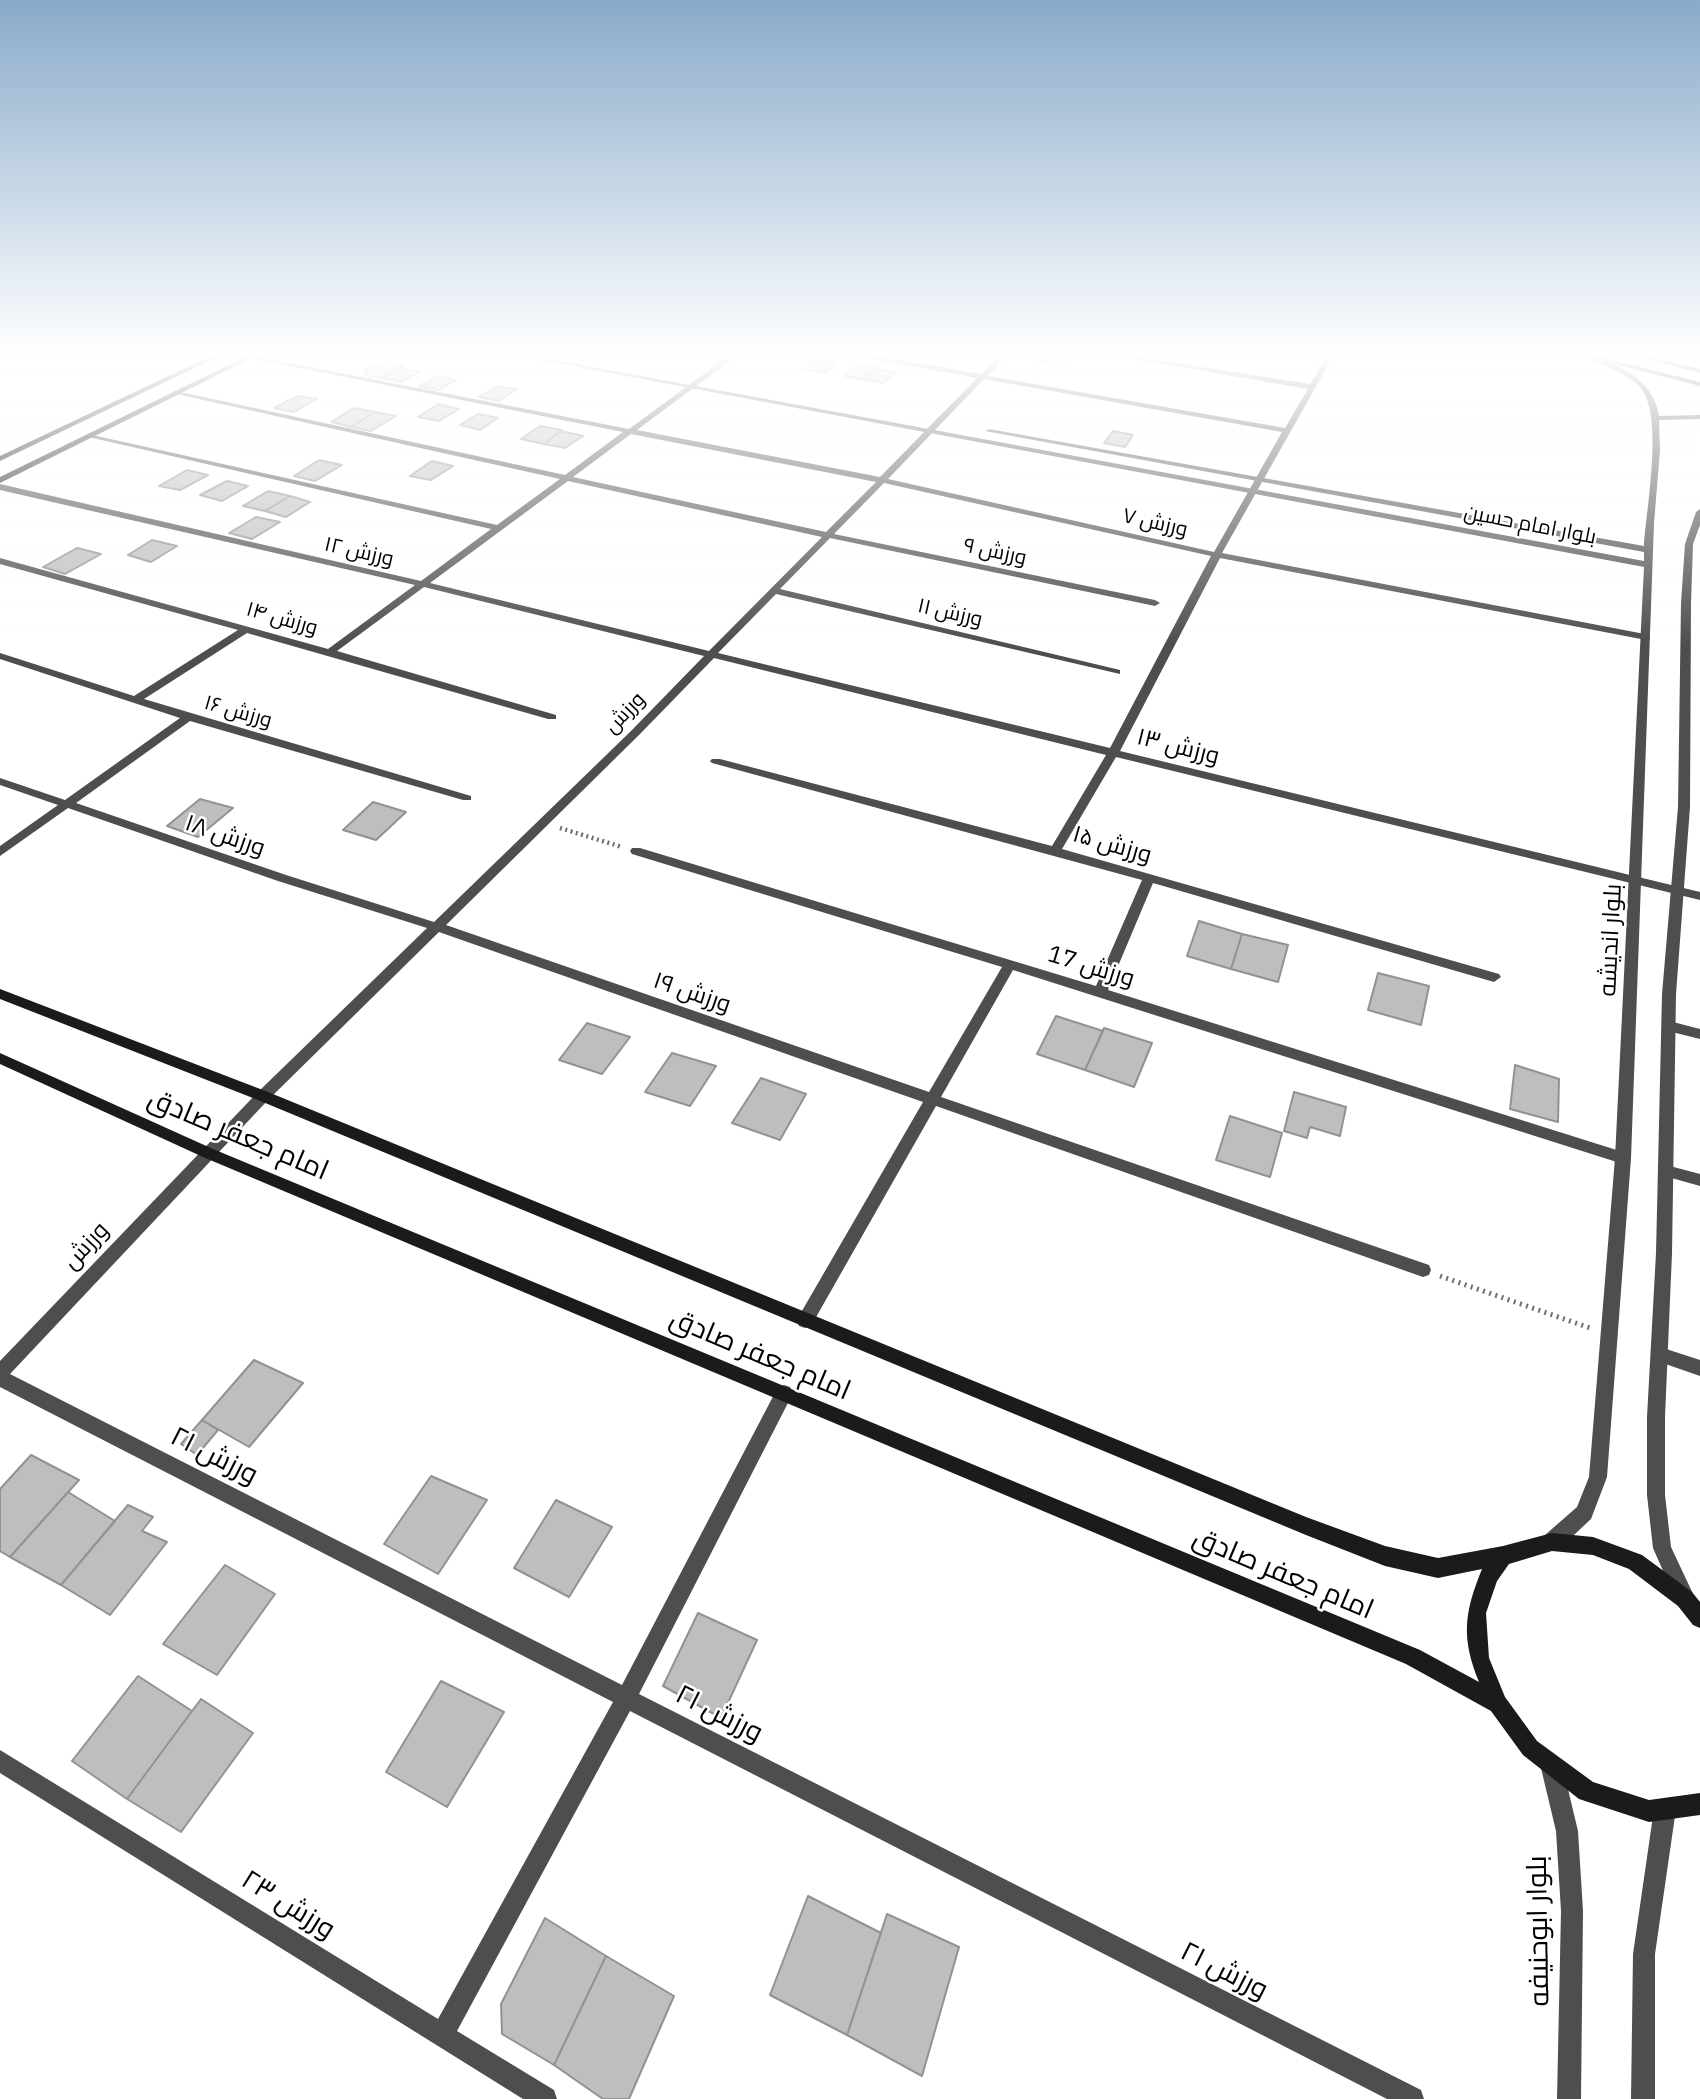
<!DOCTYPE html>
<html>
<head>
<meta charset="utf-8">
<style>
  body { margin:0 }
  canvas { display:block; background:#fff }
</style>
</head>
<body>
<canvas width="1700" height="2099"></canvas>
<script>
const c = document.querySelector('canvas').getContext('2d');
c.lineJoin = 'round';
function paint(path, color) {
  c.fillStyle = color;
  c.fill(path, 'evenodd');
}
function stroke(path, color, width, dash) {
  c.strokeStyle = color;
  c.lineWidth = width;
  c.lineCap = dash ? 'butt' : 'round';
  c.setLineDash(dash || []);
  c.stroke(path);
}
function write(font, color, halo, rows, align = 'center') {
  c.font = font + ' "IBM Plex Sans",Cairo,sans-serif';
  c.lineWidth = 5;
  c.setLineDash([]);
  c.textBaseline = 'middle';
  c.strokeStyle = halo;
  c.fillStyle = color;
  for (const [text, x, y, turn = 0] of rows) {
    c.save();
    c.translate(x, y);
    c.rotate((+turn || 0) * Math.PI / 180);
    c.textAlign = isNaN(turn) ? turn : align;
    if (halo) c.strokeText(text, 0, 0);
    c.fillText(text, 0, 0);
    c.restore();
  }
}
const building = new Path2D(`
  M1050,351H1052L1070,353L1060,366L1040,363Z
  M817,357L839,361L826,373L804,369Z
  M383,362L404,366L381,378L365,375L366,370Z
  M859,363L879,367L864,380L844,376Z
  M400,368L420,372L402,382L381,378Z
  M876,369L896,372L884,383L864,380Z
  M436,376L456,380L439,390L419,386Z
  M497,386L517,389L499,401L479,397Z
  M298,396L317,399L294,412L274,408Z
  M438,404L459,409L439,421L418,417Z
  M354,408L375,412L351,427L331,422Z
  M375,412L396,416L371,431L351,427Z
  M478,414L498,418L480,430L460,425Z
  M540,426L562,430L544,444L521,439Z
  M561,431L583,436L565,448L544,444Z
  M1113,431L1133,435L1125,447L1104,443Z
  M319,460L342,465L315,481L294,476Z
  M432,461L453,466L431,480L410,476Z
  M187,470L208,475L180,490L159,486Z
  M227,481L248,486L222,501L200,495Z
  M268,491L290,496L265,511L243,506Z
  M290,496L310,502L286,517L265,511Z
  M256,517L280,522L252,539L229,533Z
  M152,540L177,546L151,562L128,555Z
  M77,548L101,554L65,574L43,567Z
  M200,799L233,808L198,837L167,826Z
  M373,802L406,812L376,840L343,830Z
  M1199,921L1242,934L1231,969L1187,956Z
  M1242,934L1288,945L1278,982L1231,969Z
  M1378,973L1429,986L1421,1025L1368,1010Z
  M1056,1016L1103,1031L1085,1070L1037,1054Z
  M587,1023L630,1037L602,1074L559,1060Z
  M1104,1028L1152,1043L1134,1087L1085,1070Z
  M672,1053L716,1066L690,1106L645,1092Z
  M1515,1065L1559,1079L1558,1122L1510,1109Z
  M761,1078L806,1094L780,1140L732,1123Z
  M1294,1092L1346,1107L1340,1136L1310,1127L1307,1138L1284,1131Z
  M1230,1116L1282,1133L1270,1177L1216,1160Z
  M254,1360L303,1383L249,1447L202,1420Z
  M202,1420L218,1430L197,1455L181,1444Z
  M31,1455L79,1480L10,1557L0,1551V1489Z
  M431,1476L487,1500L438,1574L384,1544Z
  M68,1492L115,1521L61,1585L10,1557Z
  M556,1500L612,1527L569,1597L514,1568Z
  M128,1505L153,1517L142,1531L167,1542L110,1615L61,1585Z
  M225,1565L275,1594L217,1675L163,1644Z
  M698,1613L757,1640L721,1718L663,1686Z
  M138,1676L192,1711L127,1799L72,1761Z
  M441,1681L504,1712L447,1807L386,1772Z
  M201,1699L253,1733L181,1832L127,1799Z
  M808,1896L881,1933L847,2035L770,1995Z
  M887,1914L959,1947L922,2076L847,2035Z
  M545,1918L606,1956L554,2065L502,2034L501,2004Z
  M606,1956L674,1996L629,2099H603L554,2065Z`);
paint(building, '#bebebe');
stroke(building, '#929292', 2);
stroke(new Path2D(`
  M560,828L622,847`), '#707070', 4.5, [2, 3.5]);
stroke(new Path2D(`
  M1440,1276L1590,1328`), '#707070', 5, [2, 4.5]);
paint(new Path2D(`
  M735,351H743L637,430L880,477L977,378L838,353L835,351H847L981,374L1004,351H1011L988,376L1285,428L1308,389L1088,351H1102L1310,384L1330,351H1336L1222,553L1650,635V639L1646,640L1220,558L1120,751L1700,892V900L1116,757L1062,849L1499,974L1501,977L1494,982L1153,883L1108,990L1623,1152L1628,1154L1631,1158L1628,1162L1623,1164L1013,970L941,1097L1429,1265L1431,1270L1429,1275L1423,1277L936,1106L811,1326L805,1328L799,1326L797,1321L799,1316L923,1102L439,932L268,1100L10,1374L622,1685L778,1387L784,1385L790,1387L793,1393L790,1399L639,1694L1421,2090L1424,2099H1387L630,1711L457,2031L554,2090L557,2099H523L0,1773V1750L438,2019L613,1702L0,1387V1361L258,1092L427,928L278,881L68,808L0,856V846L58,805L0,785V778L65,800L180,718L0,659V653L134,696L238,630L0,564V558L328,649L415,585L0,490V484L421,581L491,529L84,436L88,434L497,525L560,479L172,393L176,391L565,475L623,432L244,357L248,355L629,429ZM984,379L1282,432L1214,552L888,479ZM631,434L876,482L826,532L573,477ZM568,481L822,537L709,651L430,583ZM884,483L1211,556L1110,748L718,653L776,594L1120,674V670L780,589L830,538L1155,606L1160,603L1155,600L834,534ZM424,587L704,656L631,731L434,922L286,875L76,803L190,721L463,800H471V796L144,699L247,633L548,719H556V715L337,651ZM714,658L1106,755L1052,846L720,759H712L710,761L712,763L1142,880L1096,986L640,848H632L630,851L632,854L1002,967L929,1092L446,925L639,735Z
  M1669,1021L1700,1029V1039L1664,1030L1662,1026L1664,1022Z
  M1666,1165L1700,1174V1186L1661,1175L1658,1171L1661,1167Z
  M1660,1347L1700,1360V1376L1654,1360L1651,1355L1654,1350Z`), '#4e4e4e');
paint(new Path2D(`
  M493,351H506L1644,561V552L985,431L989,429L1644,546C1646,510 1665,412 1639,386C1625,372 1603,368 1587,356L1594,354C1623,369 1653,379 1659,416L1700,415V419L1659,420L1660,451L1654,523L1631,1158L1607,1477L1591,1519L1559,1549L1552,1551L1545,1549L1543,1542L1545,1535L1577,1507L1589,1477L1615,1158L1644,567Z
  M1693,351H1699L1700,359H1697Z
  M1700,509V525L1693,544L1691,603L1690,807L1676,994L1672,1253L1665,1417V1495L1671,1547L1695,1598L1692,1605L1685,1608L1678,1605L1653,1548L1647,1495V1417L1656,1253L1662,994L1678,807L1681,603L1685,544L1696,512Z
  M1551,1753L1558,1757L1562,1764L1578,1831L1583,1911L1581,2099H1557L1561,1911L1556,1831L1540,1764L1544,1757Z
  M1665,1798L1673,1801L1676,1809L1655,1954V2099H1631L1633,1954L1654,1809L1657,1801Z`), '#4e4e4e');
paint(new Path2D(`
  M221,351H230L0,461V456Z
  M257,351H266L0,483V477Z
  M1565,351H1576L1700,382V386Z
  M1615,351H1625L1700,369V373Z
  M0,989L268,1092L1306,1517L1385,1546L1438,1558L1503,1546L1552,1533L1593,1537L1642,1555L1692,1592L1700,1602V1628L1693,1625L1678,1606L1629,1569L1593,1555L1552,1551L1509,1564L1497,1581L1486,1613L1489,1658L1505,1697L1537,1741L1593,1782L1649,1800L1700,1793V1815L1649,1822L1579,1799L1523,1755L1491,1711L1406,1664L203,1157L0,1064V1053L213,1149L1420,1650L1479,1682C1461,1638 1464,1613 1482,1569L1438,1578L1385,1566L1306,1535L258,1100L0,999Z`), '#1b1b1b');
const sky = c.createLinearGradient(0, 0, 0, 644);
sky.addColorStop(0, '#89aaca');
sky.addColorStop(0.55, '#fff');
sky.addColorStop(1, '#ffffff00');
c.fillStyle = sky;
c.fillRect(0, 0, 1700, 644);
write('21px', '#000', '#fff', [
  ["ورزش ۷",1155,523,13],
  ["بلوار امام حسین",1530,525,11],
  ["ورزش ۱۲",359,552,13],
  ["ورزش ۹",995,552,12],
  ["ورزش ۱۱",950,613,13],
  ["ورزش ۱۴",282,619,16],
  ["ورزش ۱۶",238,712,16],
  ["ورزش",625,713,-46]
]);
write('24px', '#000', '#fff', [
  ["ورزش ۱۳",1178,747,14],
  ["ورزش ۱۸",225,836,19],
  ["ورزش ۱۵",1112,845,16],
  ["بلوار اندیشه",1611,940,-87],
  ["ورزش 17",1091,967,17],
  ["ورزش ۱۹",692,993,19],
  ["ورزش",86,1246,-47]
]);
write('28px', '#000', '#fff', [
  ["امام جعفر صادق",238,1135,23],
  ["امام جعفر صادق",760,1355,23],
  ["ورزش ۲۱",214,1456,27],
  ["امام جعفر صادق",1283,1574,23],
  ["ورزش ۲۱",719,1714,27],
  ["ورزش ۲۳",288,1905,32],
  ["بلوار ابوحنیفه",1539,1931,-91],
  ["ورزش ۲۱",1224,1971,27]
]);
</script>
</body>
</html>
